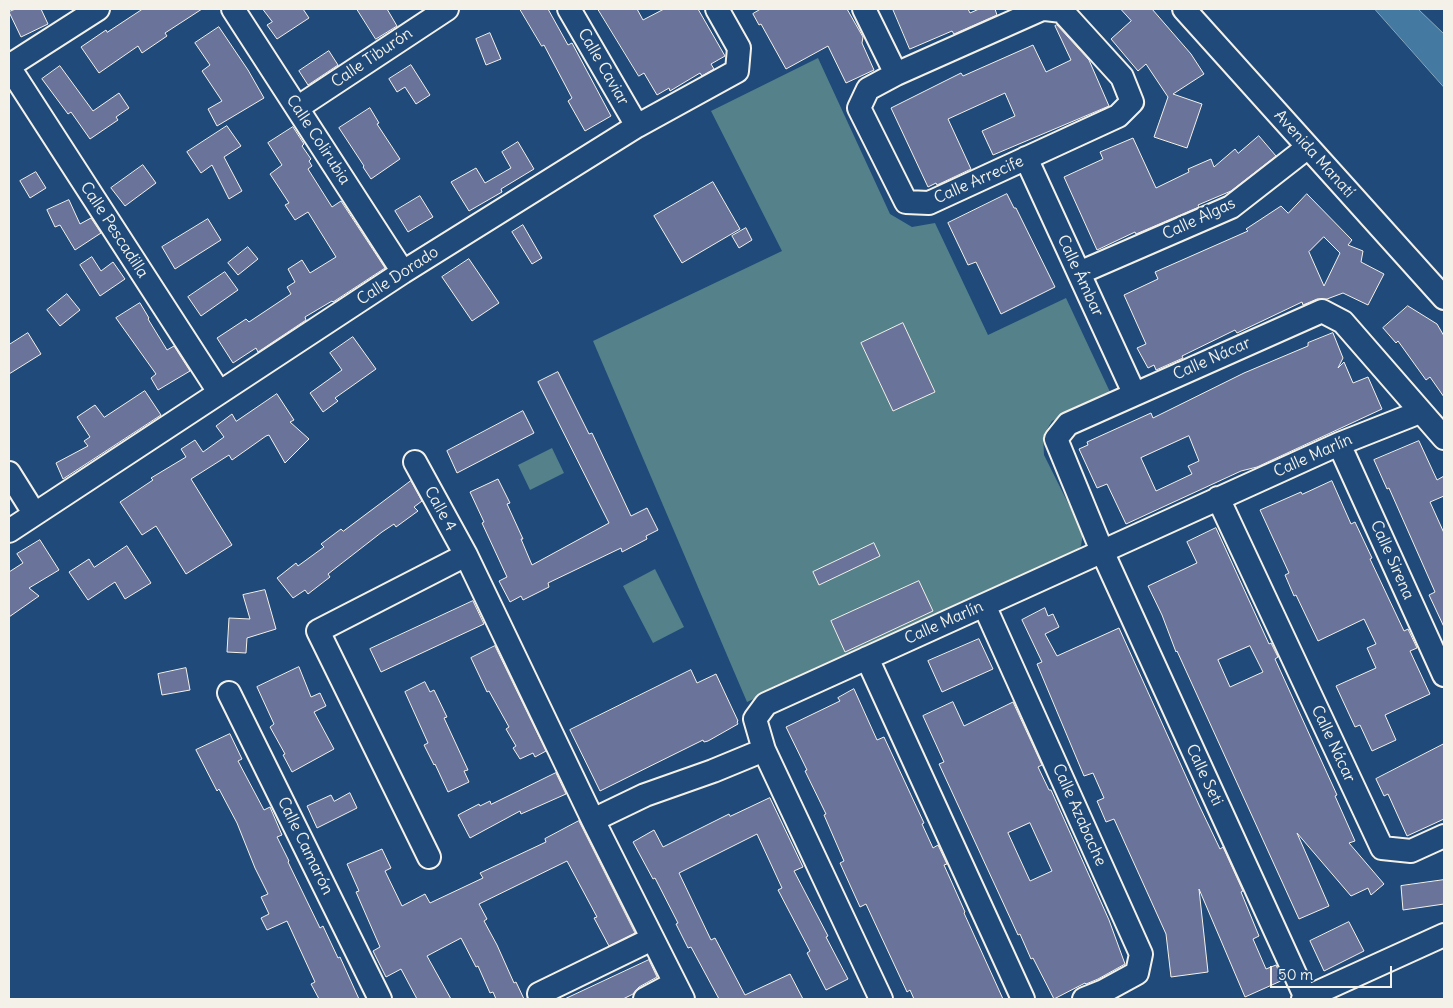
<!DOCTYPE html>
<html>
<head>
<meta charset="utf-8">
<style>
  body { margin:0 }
  #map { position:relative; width:1453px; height:1008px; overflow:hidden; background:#1f4a7a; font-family:Delius,sans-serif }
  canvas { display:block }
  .frame { position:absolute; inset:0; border:10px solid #f4f1e8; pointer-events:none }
  .scale { position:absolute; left:1270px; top:966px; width:122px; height:22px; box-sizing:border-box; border:2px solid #f4f1e8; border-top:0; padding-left:6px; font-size:15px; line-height:18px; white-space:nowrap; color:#f4f1e8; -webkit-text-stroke:4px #1f4a7a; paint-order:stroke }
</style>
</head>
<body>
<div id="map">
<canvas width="1453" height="1008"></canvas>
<div class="frame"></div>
<div class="scale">50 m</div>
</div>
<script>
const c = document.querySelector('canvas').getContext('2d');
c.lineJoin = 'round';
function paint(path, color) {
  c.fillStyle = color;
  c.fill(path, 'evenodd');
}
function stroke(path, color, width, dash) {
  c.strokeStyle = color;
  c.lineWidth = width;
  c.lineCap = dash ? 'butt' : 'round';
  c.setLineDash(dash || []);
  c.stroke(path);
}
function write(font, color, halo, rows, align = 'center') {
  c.font = font + ' Delius,sans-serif';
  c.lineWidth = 5;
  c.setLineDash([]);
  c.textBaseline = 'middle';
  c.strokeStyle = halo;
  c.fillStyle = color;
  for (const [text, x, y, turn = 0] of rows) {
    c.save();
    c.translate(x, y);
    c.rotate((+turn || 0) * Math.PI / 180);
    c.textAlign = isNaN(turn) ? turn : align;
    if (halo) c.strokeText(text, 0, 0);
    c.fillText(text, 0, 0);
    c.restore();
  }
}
paint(new Path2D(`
  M818,58L890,214L912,227L935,223L988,335L1066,298L1110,392L1052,421L1043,436L1044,455L1083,533L1081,546L1073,554L747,702L593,341L782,251L711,111Z
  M552,448L564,473L530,490L518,465Z
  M655,569L684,627L653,643L623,586Z`), '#55818a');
const water = new Path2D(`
  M1375,9H1418L1444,34V87Z`);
paint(water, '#4479a1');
stroke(water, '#8aa9bd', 1);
const building = new Path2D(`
  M16,9H41L48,24L21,37L9,12Z
  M143,9H202L165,33L167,36L142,53L138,46L99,73L81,47L106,30L107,32Z
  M263,9H303L309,18L277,39L267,25L272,22Z
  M357,9H387L397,26L376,39Z
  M520,9H548L568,45L572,43L611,116L585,131L568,101L572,98L544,45L542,46Z
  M598,9H637L643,20L664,9H698L725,56L711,64L714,69L702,76L700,73L670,91L669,88L657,95L644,73L639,76Z
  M761,9H847L863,37L862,43L874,70L846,83L828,46L786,69L761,24L759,25L753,14Z
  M893,9H968L970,13L979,9H995L997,15L954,34L952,31L910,49Z
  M1121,9H1152L1191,54L1204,74L1173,94L1202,104L1187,148L1154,137L1168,97L1146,64L1138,71L1111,39L1131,21Z
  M1057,25L1089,60L1109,106L993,155L982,131L1015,116L1005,93L948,119L971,169L937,185L936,183L928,187L891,108L961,73L963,76L1033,45L1046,72L1071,60L1055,26Z
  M219,27L248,70L264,98L217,126L208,109L222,101L202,71L210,65L195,43Z
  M490,33L501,59L486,65L476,39Z
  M329,51L338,65L308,85L299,71Z
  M411,65L430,95L416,104L405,87L397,92L389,79Z
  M60,66L93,111L119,93L129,108L116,117L118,120L90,139L71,112L68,114L42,79Z
  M370,108L379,123L377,124L400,159L371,179L363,167L364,166L339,128Z
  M227,126L241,146L224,157L242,191L229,199L212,165L201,173L187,152Z
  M293,127L304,144L302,146L311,159L309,161L312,166L308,169L332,207L341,201L385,268L333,302L332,301L305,317L306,320L258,352L256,348L233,363L217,338L246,319L249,322L291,294L287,287L295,282L288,269L302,260L310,273L336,257L308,212L295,220L285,205L289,203L270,174L282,165L268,143Z
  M1259,136L1276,156L1231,191L1198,205L1199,207L1136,234L1135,232L1097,250L1064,177L1103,159L1100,152L1133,138L1156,188L1189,172L1188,169L1211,159L1214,167L1235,149L1238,153Z
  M518,142L534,169L501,189L502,192L469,211L451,182L476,168L485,183L511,168L502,152Z
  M143,165L156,183L125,206L111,188Z
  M36,172L46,188L30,198L20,181Z
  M713,182L740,229L682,263L654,216Z
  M1007,194L1014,208H1016L1055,287L1001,314L976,262L968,265L948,223Z
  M1307,194L1352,240L1348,245L1363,251L1361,262L1384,274L1368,305L1343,293L1327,299H1317L1303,305L1302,302L1237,333L1235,330L1182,356L1183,358L1156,370L1154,365L1148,368L1137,348L1146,344L1124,295L1158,279L1155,272L1248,231L1246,229L1281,206L1288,213ZM1324,237L1340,253L1324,286L1309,252Z
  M420,196L433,217L408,232L395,211Z
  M69,200L80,224L91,218L101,233L75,250L60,225L55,227L47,210Z
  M208,219L221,240L175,269L162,247Z
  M523,225L542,258L532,264L512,232Z
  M746,228L752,240L739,248L732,236Z
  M248,247L258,259L238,275L228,263Z
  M92,257L101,271L113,262L125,279L100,296L80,265Z
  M469,259L499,303L472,321L442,277Z
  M225,272L238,290L201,316L188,297Z
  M67,294L80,310L60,326L47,310Z
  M140,303L149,318L148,319L167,350L174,346L190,371L158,390L151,378L156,374L116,318Z
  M1408,306L1437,324L1444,336V397L1430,377L1426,380L1398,341L1396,343L1383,328Z
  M903,323L935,392L893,411L861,343Z
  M28,333L41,354L9,374V345Z
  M1333,333L1343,358L1338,368L1344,362L1353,383L1368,377L1382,409L1257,467L1241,471L1126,524L1107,484L1097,488L1079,449L1088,445L1087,442L1151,413L1153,418L1244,373L1308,346V343ZM1189,436L1199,461L1188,466L1192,474L1156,491L1141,458Z
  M353,337L376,369L335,398L338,401L323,412L310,393L342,370L330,353Z
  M558,372L589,434L592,433L631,516L647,508L658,530L646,536L647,539L622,552L621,548L548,583L549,587L523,600L521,596L510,602L499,581L507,577L482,523L484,522L470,492L498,479L510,503L507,504L523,539H521L532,565L609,523L538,382Z
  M145,391L161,415L63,479L56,463L88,446L84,441L90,437L77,417L95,405L104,417Z
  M277,394L294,420L290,422L309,439L285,463L269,435L266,436L232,460L229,455L191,479L232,545L186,574L156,526L142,535L120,502L153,480L151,478L186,457L181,449L195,440L203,452L224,437L216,426L232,414L236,421Z
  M523,411L534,433L457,473L447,451Z
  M1419,441L1437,480L1444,476V496L1430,502L1444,533V627L1429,595L1435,592L1389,488L1387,489L1374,460Z
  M411,481L422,501L414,507L418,511L396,527L394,524L382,532L328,574L330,577L308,594L305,590L293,598L277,578L296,563L298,566L324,547L321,544L341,529L343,531Z
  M1332,481L1351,524L1355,522L1372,558L1370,559L1404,631L1408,629L1417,648L1410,651L1430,694L1385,715L1396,740L1372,751L1360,725L1355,727L1336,686L1376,668L1367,648L1376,644L1364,619L1318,641L1296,595L1294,596L1285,575L1289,573L1260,510L1301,492L1302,494Z
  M1216,528L1269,644L1271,643L1278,657L1275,659L1337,795L1335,796L1355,841L1349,843L1384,884L1371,895L1368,888L1351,896L1297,833L1329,906L1299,919L1177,651L1176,652L1162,615L1148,586L1197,563L1187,542ZM1250,646L1263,672L1230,687L1218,660Z
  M40,540L59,570L29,588L39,596L9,617V572L23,563L17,554Z
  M874,543L880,556L819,585L813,572Z
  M127,546L151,583L125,599L115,582L88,600L69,572L89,559L94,567Z
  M919,581L933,611L845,652L831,621Z
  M265,590L276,629L247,638L246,653L227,652L229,618L250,619L243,595Z
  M473,601L484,624L381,672L370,649Z
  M1045,608L1048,616L1053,614L1059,627L1045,634L1057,656L1119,628L1199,805L1220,849L1223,847L1243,891L1241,892L1259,936L1253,939L1266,969L1276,965L1283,980L1245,997L1199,889L1208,972L1171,977L1166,934L1114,819L1106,822L1097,801L1104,798L1093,773L1084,776L1037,664L1042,662L1022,620Z
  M979,639L993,669L942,692L928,661Z
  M495,646L546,751L535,757L533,753L520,759L513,748L516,746L506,729L509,727L489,691L487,692L471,658Z
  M299,667L311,697L320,693L326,706L314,712L334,749L292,772L283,755L285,754L270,727L274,724L257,687Z
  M186,668L190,690L162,695L158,674Z
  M691,670L697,683L716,674L738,721L737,722L738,724L708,741L704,742L703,740L600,791L570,730Z
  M425,682L430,692L434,690L447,717L444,718L468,770L464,771L469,782L448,792L435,764L434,765L424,745L428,743L405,692Z
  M854,689L877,740L884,737L924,823L922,824L933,848L938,845L947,864L944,865L965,912L964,913L1003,999H914L910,990L907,992L866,904L860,907L840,863L844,861L824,815L826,814L805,771L807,770L786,727L840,701L838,698Z
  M953,702L964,726L1013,702L1042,765L1038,767L1049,790H1051L1109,920L1125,964L1098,979L1086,984L1085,983L1054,999L1033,958L1031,959L1020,934L1018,935L939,764L944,762L923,716ZM1030,823L1052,871L1030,881L1008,833Z
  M230,734L242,759L238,761L264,810L270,807L282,835L277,837L289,861L288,862L320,928L323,926L338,958L340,957L359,999H319L311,984L315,982L287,921L267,930L261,918L269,914L261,897L268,894L255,868L237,823L219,789L217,791L196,750Z
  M1444,744V819L1407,836L1388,794L1384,796L1376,779Z
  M556,773L566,794L521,814L520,811L470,838L458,815L479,804L480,806L490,801L491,804Z
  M350,793L357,808L317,828L307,806L331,795L334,801Z
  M770,798L803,867L794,871L828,936L826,937L848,979L826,990L807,953L810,951L778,890L782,888L757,834L679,873L711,940L715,938L745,995L790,974L803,999H719L691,947L688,948L676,924L678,923L655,878L653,879L633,842L654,830L663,847L729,814L730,816Z
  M579,821L635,933L609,946L594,918L597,917L567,861L479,904L487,919L484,921L497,945L514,983L516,982L524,999H496L493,992L490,993L478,966L476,967L461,938L427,956L451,999H417L401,969L386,977L373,951L380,947L356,892L359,891L347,864L382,849L391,868L385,871L402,906L425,894L430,903L483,878L480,873L546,842L545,839Z
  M1444,880V904L1403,910L1401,886Z
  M1349,922L1364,951L1324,971L1310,941Z
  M649,960L657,977L639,987L633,994L623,999H565Z`);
paint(building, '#6a739a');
stroke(building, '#f4f1e8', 1);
const minor = new Path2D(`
  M233,9L403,272
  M569,9L637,126
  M864,9L896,74
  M1042,9L896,74L868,89L859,108L906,202L929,203L1118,116L1132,102L1122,77L1062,11L1045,9
  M1184,9L1444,298
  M9,66L98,9
  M9,67L219,392
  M297,108L447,9
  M1026,158L1134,393
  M1079,273L1231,207L1308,147
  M1339,444L1444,675
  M415,462L466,555L593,820L683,999
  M9,473L34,513
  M1218,498L1382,848L1411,851L1444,836
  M9,531L403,272L637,126L737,71L739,48L717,9
  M984,605L1141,954L1137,973L1104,991L1084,999
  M867,658L1023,999
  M229,693L380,999
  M593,820L645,795L713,771L764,750
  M429,857L318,631L466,555
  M539,994L652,939
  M1306,998L1102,551L1056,439L1068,424L1322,311L1343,322L1444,438
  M645,999L675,983
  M881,999L764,750L755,719L766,704L1339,444L1420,412
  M1303,999L1444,935`);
stroke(minor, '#f4f1e8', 26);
stroke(minor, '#1f4a7a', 22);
write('16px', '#f4f1e8', '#1f4a7a', [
  ["Calle Tiburón",372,58,-34],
  ["Calle Caviar",603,67,60],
  ["Calle Colirubia",318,140,57],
  ["Avenida Manatí",1314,154,48],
  ["Calle Arrecife",979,180,-24],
  ["Calle Algas",1199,219,-25],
  ["Calle Pescadilla",114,230,57],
  ["Calle Dorado",398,276,-33],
  ["Calle Ámbar",1080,276,65],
  ["Calle Nácar",1212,359,-24],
  ["Calle Marlín",1313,456,-24],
  ["Calle 4",440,509,61],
  ["Calle Sirena",1392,560,66],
  ["Calle Marlín",944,623,-24],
  ["Calle Nácar",1333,744,65],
  ["Calle Seti",1204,775,65],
  ["Calle Azabache",1079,815,66],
  ["Calle Camarón",305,846,64]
]);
</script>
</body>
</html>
